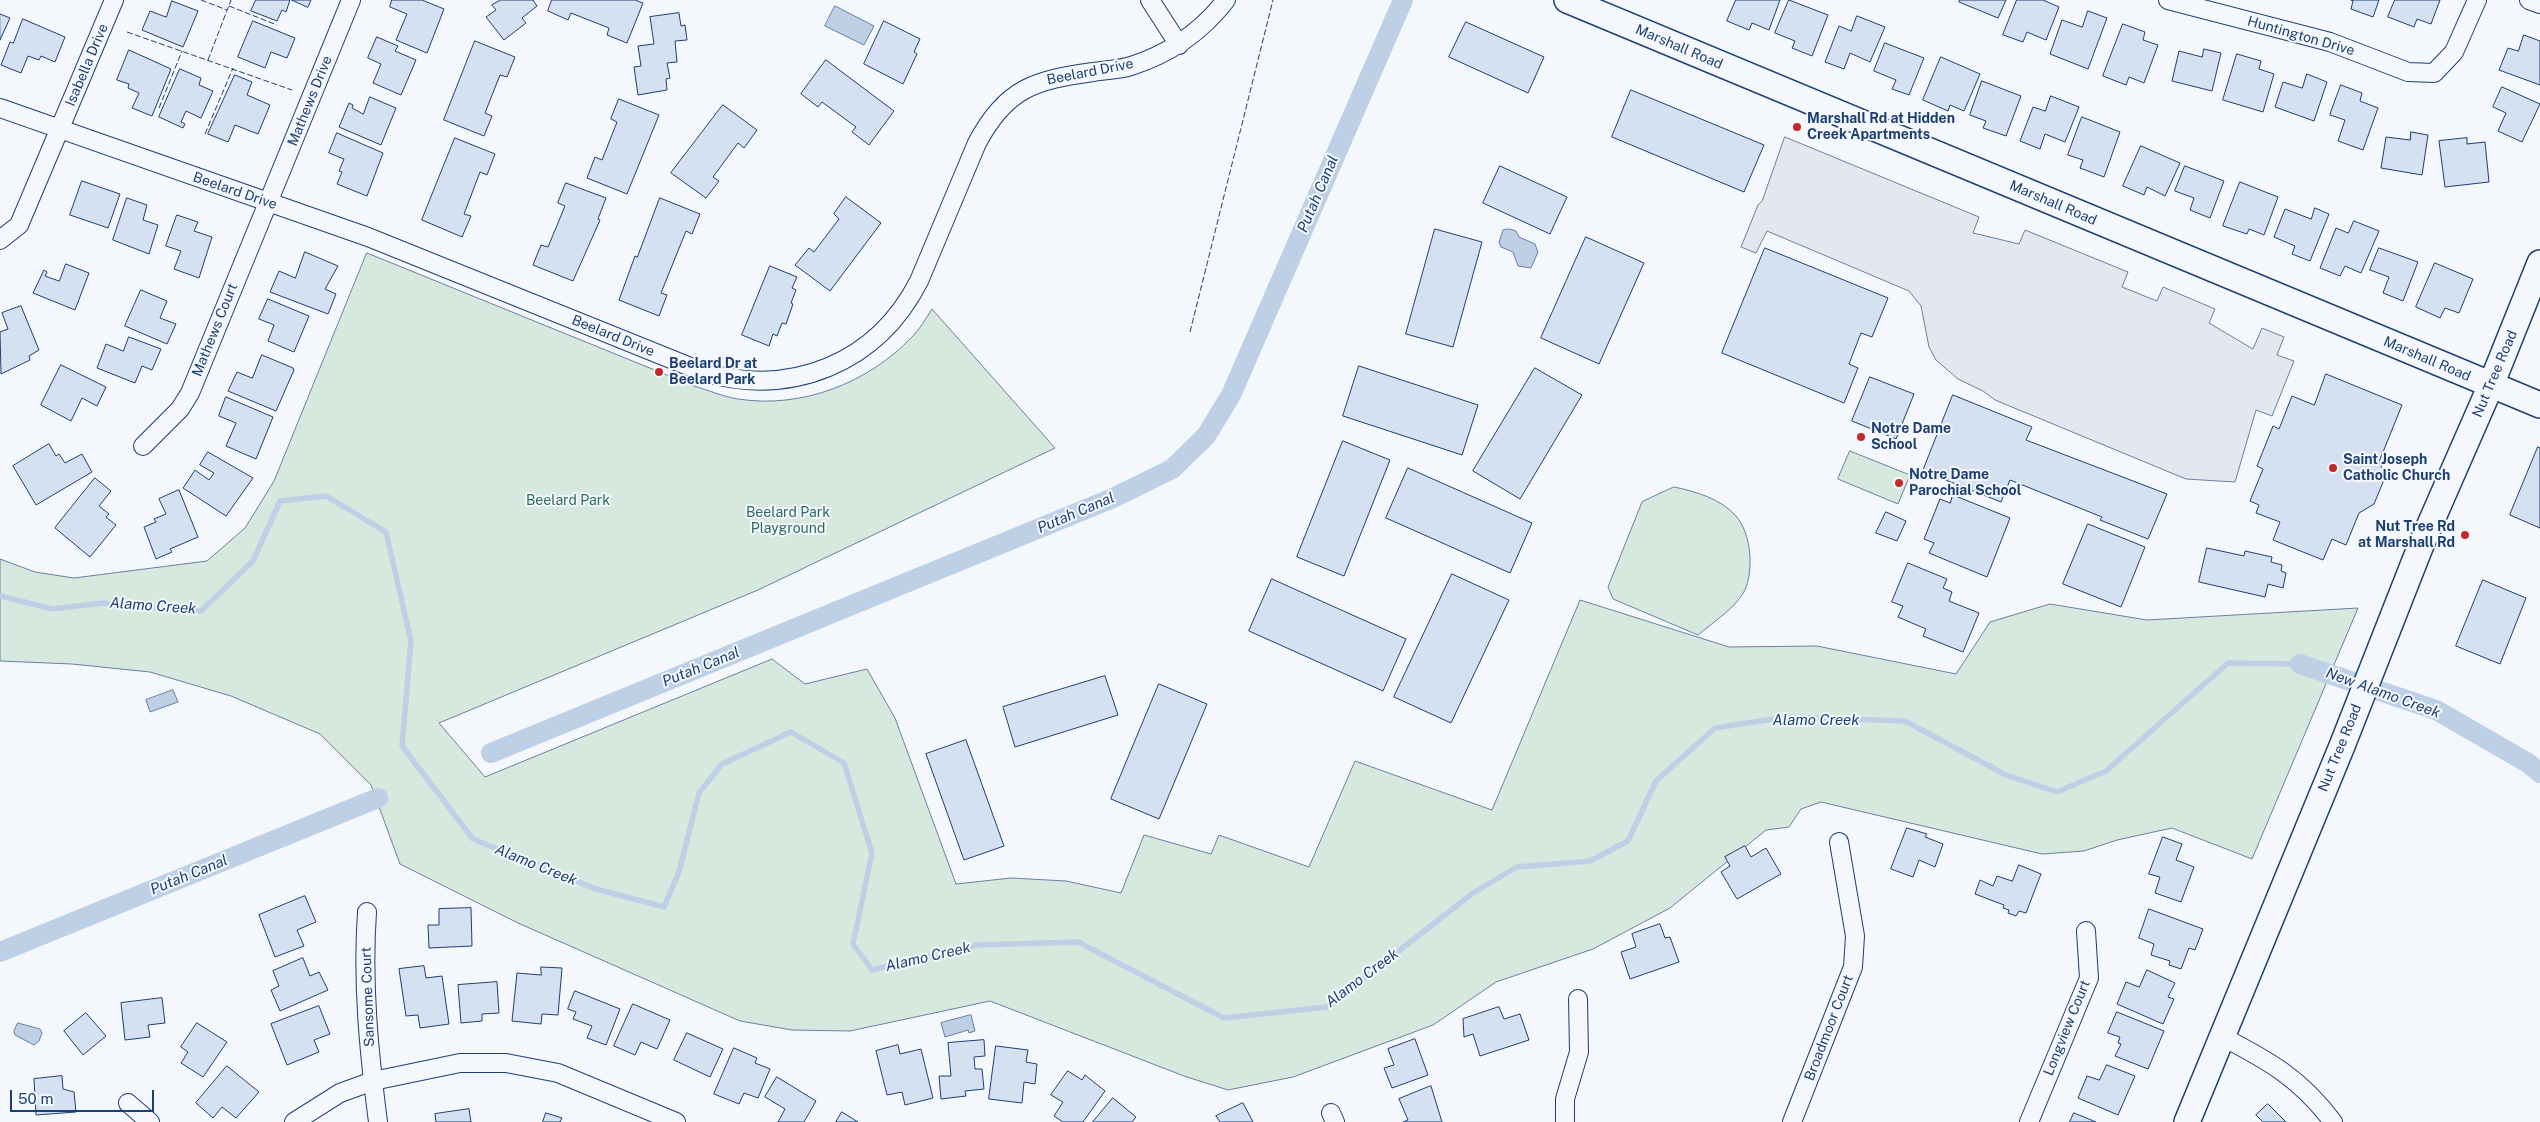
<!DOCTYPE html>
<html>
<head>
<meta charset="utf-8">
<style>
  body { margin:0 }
  #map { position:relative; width:2540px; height:1122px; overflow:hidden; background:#f4f7fb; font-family:"Public Sans",sans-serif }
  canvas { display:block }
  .scale { position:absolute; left:10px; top:1090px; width:144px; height:22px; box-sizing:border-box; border:2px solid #1d3f73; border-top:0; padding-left:6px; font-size:15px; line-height:18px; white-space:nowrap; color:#1d3f73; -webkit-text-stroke:4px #f4f7fb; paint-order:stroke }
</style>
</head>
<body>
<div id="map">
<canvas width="2540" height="1122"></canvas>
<div class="scale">50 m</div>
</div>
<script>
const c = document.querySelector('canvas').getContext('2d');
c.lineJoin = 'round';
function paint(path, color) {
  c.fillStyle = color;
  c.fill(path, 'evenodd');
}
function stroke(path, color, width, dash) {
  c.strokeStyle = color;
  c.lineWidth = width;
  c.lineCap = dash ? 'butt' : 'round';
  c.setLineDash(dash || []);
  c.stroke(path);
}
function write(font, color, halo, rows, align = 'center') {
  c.font = font + ' "Public Sans",sans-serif';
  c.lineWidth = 4;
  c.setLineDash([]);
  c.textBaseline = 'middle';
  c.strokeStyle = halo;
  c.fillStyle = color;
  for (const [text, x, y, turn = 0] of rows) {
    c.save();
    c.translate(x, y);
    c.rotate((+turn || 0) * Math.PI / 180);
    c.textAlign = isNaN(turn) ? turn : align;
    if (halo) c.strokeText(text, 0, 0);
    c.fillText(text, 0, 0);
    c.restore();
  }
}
const green = new Path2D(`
  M367,253L694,386C708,390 724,397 738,399C802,409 868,383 912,337C920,329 926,318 932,309L1055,448L758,590L439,723L485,777L772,659L805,684L867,669L895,718L956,884L1011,878L1066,881L1121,893L1144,835L1211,854L1219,835L1309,867L1355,761L1492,810L1580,600L1729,647L1817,646L1956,674L1990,622L2050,604L2147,620L2358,608L2252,859L2172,828L2117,840L2084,851L2042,854L1821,802L1801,809L1789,827L1766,830L1670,908L1593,949L1496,982L1433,1025L1293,1077L1228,1090L1184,1076L990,1001L850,1031L792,1030L740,1021L518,923L400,864L371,785L320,734L231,696L150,672L72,664L0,661V559L35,572L74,578L207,561L245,528L274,481Z
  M1850,451L1910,475L1898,504L1838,479Z
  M1674,487C1695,491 1721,499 1736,516C1751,533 1754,569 1745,590C1736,608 1713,622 1698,635L1613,599L1608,587L1642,502Z`);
paint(green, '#d7e8df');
stroke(green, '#687fa3', 1);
const parking = new Path2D(`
  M1785,137L1979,217L1973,233L2019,244L2025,230L2128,272L2122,287L2157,301L2163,287L2215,309L2209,323L2253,349L2262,328L2284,337L2277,355L2294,361L2272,416L2256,410L2235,482L2186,479L1995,400L1983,391L1958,379L1936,360L1929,347L1921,306L1909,291L1767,231L1756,253L1741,247L1758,205L1762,201Z`);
paint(parking, '#e3e8f0');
stroke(parking, '#687fa3', 1);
const water = new Path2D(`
  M835,6L874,26L864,45L825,26Z
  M1510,229L1516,231L1519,237L1535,244L1538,252L1531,268L1518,266L1513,252L1501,247L1499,242L1503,230Z
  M173,690L178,702L150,712L146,700Z
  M971,1015L975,1031L969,1033L968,1030L945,1037L941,1023Z
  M18,1023L40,1029L42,1033L39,1041L34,1045L15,1035L14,1031Z`);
paint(water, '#bed0e5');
stroke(water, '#687fa3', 1);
stroke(new Path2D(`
  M0,596L53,609L102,603L201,611L253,561L280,501L326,496L386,532L411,641L402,746L473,839L596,889L664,907L679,872L699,793L722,764L791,732L844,763L872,853L853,944L872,970L976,945L1078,942L1224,1018L1327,1007L1473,893L1517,867L1590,861L1628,841L1656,781L1715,728L1786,717L1905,721L2006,775L2057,792L2106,771L2228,663L2300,664`), '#bed0e5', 5.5);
stroke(new Path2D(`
  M2300,664L2436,710L2528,763L2540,773
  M491,753L1113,498L1172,469L1206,436L1231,395L1403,0
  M0,952L378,798`), '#bed0e5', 20);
const building = new Path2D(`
  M256,0H290L286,12L282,10L277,21L251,11Z
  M292,0H311L308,7Z
  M392,0H422L444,9L427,53L396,40L407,14L390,7Z
  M501,0H533L537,6L522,18L526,23L504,40L486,17L496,10L492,5Z
  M552,0H635L643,3L627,43L607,35L609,28L571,13L568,20L548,11Z
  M1736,0H1780L1769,30L1752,23L1749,30L1727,21Z
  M1789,0L1828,15L1812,56L1792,48L1795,41L1775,33Z
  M1960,0H2006L1998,18L1959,2Z
  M2017,0H2043L2059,7L2046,40L2027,32L2023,42L2003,35Z
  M2351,0H2379L2373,17L2351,9L2353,1Z
  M2395,0H2440L2431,24L2417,19L2414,27L2388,17Z
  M172,1L198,11L183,47L142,30L150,11L166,17Z
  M2088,11L2107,18L2088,69L2050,54L2062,20L2082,27Z
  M679,13L681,26L685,25L687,40L675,41L677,62L667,63L670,78L666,79L667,90L638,95L634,67L641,66L638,46L654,44L650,17Z
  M0,14L10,18L0,40Z
  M1857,16L1885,27L1870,62L1850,53L1844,69L1825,62L1839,26L1851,31Z
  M23,19L65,37L55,62L41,56L39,60L28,56L21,73L1,65L10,42L13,43Z
  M253,21L295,38L287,58L271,52L265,68L238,57Z
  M884,21L920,39L914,52L917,54L903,84L864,64Z
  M1466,22L1544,57L1528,93L1449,57Z
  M2123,24L2145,32L2143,40L2158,45L2144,83L2129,77L2126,85L2103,76Z
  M2524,35L2540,41V85L2499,70L2508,48L2518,51Z
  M377,37L398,46L395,51L416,60L401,95L373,83L381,64L368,58Z
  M475,41L515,57L507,77L500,75L485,113L492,116L484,136L444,120Z
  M1885,43L1924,58L1909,95L1892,89L1896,80L1874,71Z
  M2204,49L2221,53L2212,91L2172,81L2179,51L2202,57Z
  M129,50L171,69L152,116L132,108L139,93L128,88L129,84L117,80Z
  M2237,54L2261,61L2259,69L2274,74L2263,112L2223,100Z
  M1941,57L1980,74L1964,111L1950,105L1948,111L1923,100Z
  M826,60L894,111L869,145L852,132L856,127L822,102L818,107L801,94Z
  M180,69L201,78L199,85L213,91L201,118L186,111L181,122L185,124L183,128L159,117Z
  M2307,74L2327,82L2314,121L2275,107L2283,82L2302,88Z
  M235,75L252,82L247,95L270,105L258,134L235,125L228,142L208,134Z
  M1982,81L2021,96L2006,136L1983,128L1986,121L1970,115Z
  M2341,85L2362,93L2360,101L2378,108L2363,150L2338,141L2345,120L2330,115Z
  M2502,87L2540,104L2522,142L2498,131L2506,113L2493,107Z
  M1631,90L1764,145L1744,192L1612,137Z
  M2051,96L2079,107L2065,142L2045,134L2040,149L2020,141L2033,107L2045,111Z
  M370,97L396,108L381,145L339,127L349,103L353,105L352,108L363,114Z
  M619,99L659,115L627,194L587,178L595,157L602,160L617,122L611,119Z
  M723,105L757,130L744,148L738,143L713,177L719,181L706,198L671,173Z
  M2082,117L2120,132L2104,177L2080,168L2083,160L2068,155Z
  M2411,132L2428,135L2422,175L2381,168L2386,137L2410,140Z
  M337,133L383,153L367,196L337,184L342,172L339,171L344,159L329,153Z
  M455,138L495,154L487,175L480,172L464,214L471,216L462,237L422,220Z
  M2467,138V144L2485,142L2489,182L2445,187L2439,141Z
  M2141,146L2180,163L2165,196L2147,187L2144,195L2123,186Z
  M1500,166L1567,197L1550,234L1483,203Z
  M2185,166L2224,181L2210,218L2190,210L2194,198L2175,191Z
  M82,181L120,194L108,228L70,215Z
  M2240,182L2278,197L2264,235L2249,229L2247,234L2223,226Z
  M566,183L606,198L598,219L600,220L573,281L533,265L541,245L548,247L565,206L558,203Z
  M846,197L881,223L830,291L795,265L809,248L814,252L839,219L834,214Z
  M127,198L147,205L143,220L158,225L149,254L113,240Z
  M660,198L700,214L692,234L686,231L661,293L667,295L659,316L619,300L635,256L637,257Z
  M2315,208L2329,214L2310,261L2292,254L2295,246L2274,237L2285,209L2311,219Z
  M177,215L198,222L194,231L212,237L199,278L174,269L181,251L166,246Z
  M2354,221L2379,231L2361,273L2345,266L2340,276L2320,268L2336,228L2348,233Z
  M1435,229L1482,242L1453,347L1406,334Z
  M1586,237L1644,263L1599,364L1541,338Z
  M1765,248L1888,298L1872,337L1861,333L1849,364L1858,368L1844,403L1722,353Z
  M2379,248L2418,262L2403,301L2383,293L2389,277L2370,270Z
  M305,252L338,266L325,289L336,294L328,314L270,292L279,271L295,278Z
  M2435,263L2473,279L2459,313L2445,308L2440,318L2416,307Z
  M66,264L89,273L75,310L33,293L44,270L47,272L45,276L59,281Z
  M770,266L797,277L792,288L796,290L791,303L793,304L786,324L782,323L777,336L773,334L769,346L742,335Z
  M141,290L167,301L160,318L176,324L167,344L125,326Z
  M268,299L309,316L294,352L268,341L274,325L259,319Z
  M21,306L39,350L29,356L30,360L1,374L0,332L8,329L2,313Z
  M129,337L161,349L152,370L142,366L135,383L97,368L106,344L123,351Z
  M262,355L293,368L294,370L276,411L228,391L237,372L252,378Z
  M61,365L106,387L97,406L82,398L71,421L41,405Z
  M1359,366L1478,405L1462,455L1343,416Z
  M1535,368L1582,395L1520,499L1473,471Z
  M2326,374L2402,405L2379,462L2386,475L2374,504L2359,513L2346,545L2332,539L2323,560L2273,540L2280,522L2256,513L2259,505L2250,501L2263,469L2257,466L2273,426L2279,429L2292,396L2314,405Z
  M1870,377L1914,394L1896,439L1852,421Z
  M1953,395L2032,427L2026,440L2167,494L2148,539L2100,520L2102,517L2010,480L2001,502L1923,471Z
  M226,397L273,417L256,459L226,446L236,423L219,416Z
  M1343,441L1390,460L1344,576L1297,557Z
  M49,444L56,456L59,454L65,463L82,454L92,472L36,505L13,466Z
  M2538,447L2540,448V528L2510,515Z
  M208,452L253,478L226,516L183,488L195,470L209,480L214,473L200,465Z
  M1408,468L1532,523L1510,573L1386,518Z
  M95,478L111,491L99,506L109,514L106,517L116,525L90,557L55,528Z
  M179,490L198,537L170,549L172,552L156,559L144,527L156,522L154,519L166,514L159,499Z
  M1953,495L2010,518L1987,577L1929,553L1934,543L1924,539L1940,499L1950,503Z
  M1886,512L1906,521L1897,541L1876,533Z
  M2088,524L2145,547L2121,607L2063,584Z
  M2207,548L2244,556L2245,551L2272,557L2271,562L2282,565L2281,571L2286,573L2283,588L2268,584L2265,597L2199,582Z
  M1908,563L1947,579L1943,588L1952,592L1949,601L1979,613L1963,652L1923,636L1926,629L1898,617L1903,606L1892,602Z
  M1452,574L1509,600L1451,723L1394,697Z
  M1272,579L1406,639L1383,691L1249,631Z
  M2483,580L2526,598L2500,664L2456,646Z
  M1105,676L1118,715L1015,747L1003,707Z
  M1159,684L1207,704L1159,819L1111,799Z
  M966,740L1004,846L964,860L926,754Z
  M1907,828L1927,834L1925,837L1943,844L1935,867L1919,860L1913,877L1891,869Z
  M2163,837L2182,844L2176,860L2194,867L2181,902L2155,893L2160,877L2149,874Z
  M1745,846L1751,857L1766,848L1781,874L1737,899L1721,872L1730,866L1725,857Z
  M2019,865L2041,874L2026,913L2019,911L2016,916L2008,913L2009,910L2003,908L2004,905L1975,894L1980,880L1993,886L1997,876L2012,881Z
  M305,896L316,922L297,930L304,946L275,957L259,915Z
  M471,908L472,946L429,948L428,925H439V909Z
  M2149,909L2203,929L2195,950L2189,948L2181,969L2169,965L2170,961L2151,955L2154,944L2139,938Z
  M1660,924L1665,938L1670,937L1679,962L1630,979L1621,952L1636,947L1632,934Z
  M303,958L310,976L319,972L328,990L280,1011L271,990L279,986L273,971Z
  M424,966L426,978L442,976L449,1024L420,1028L418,1015L406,1016L399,969Z
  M541,967L562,968L558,1015L542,1014L541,1024L512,1021L517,973L541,975Z
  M2147,970L2175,983L2168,997L2174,999L2163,1024L2117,1004L2126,982L2139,987Z
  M497,982L499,1013L482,1014V1021L461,1023L458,985Z
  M575,991L620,1009L606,1045L587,1038L592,1026L573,1019L576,1012L568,1009Z
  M162,998L165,1023L148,1025L150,1037L125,1040L121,1003Z
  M633,1004L670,1020L657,1049L641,1042L635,1055L614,1046Z
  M319,1006L330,1034L314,1040L319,1052L287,1065L271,1024Z
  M1499,1007L1504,1019L1520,1014L1529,1040L1480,1056L1473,1034L1464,1037L1463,1019Z
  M2117,1012L2164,1031L2148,1069L2115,1056L2121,1044L2118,1043L2120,1037L2108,1033Z
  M86,1013L106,1036L83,1055L64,1031Z
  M197,1023L227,1042L203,1077L181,1063L188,1052L181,1047Z
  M687,1033L723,1049L710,1077L674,1060Z
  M1415,1039L1428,1075L1392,1088L1384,1068L1394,1065L1388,1049Z
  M984,1040L985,1056L974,1057L975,1069H982L984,1089L965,1091L966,1096L941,1099L939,1076H951L948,1043Z
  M898,1045L900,1054L921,1049L933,1098L905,1105L902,1092L887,1095L876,1051Z
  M996,1046L1028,1050L1026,1062L1037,1064L1035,1084L1024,1082L1022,1103L989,1099Z
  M734,1048L757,1058L755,1063L770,1069L758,1098L744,1093L739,1104L714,1094Z
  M2107,1065L2135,1076L2118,1115L2078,1098L2087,1076L2099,1080Z
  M227,1066L259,1092L236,1118L222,1107L213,1118L196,1103Z
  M1068,1071L1082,1080L1085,1075L1105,1091L1083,1122H1063L1054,1116L1063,1102L1051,1095Z
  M62,1076L63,1089L74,1092L76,1112L36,1115L34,1079Z
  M777,1077L816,1101L804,1122H778L785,1109L765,1097Z
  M1431,1086L1442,1122H1403L1408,1120L1399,1099Z
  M1113,1098L1136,1117L1132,1122H1093Z
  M1243,1103L1253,1122H1220L1216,1116Z
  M2268,1104L2286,1122H2263L2256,1115Z
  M469,1109L471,1122H436L435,1114Z
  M842,1112L858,1122H836Z
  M546,1113L562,1118L560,1122H543Z
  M2074,1113L2096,1122H2070Z`);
paint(building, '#d5e0f0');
stroke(building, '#1d3f73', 1);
const street = new Path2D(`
  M1150,0L1179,45
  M2168,0L2330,42L2408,72L2434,73L2454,52L2477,0
  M2529,0L2540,4
  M0,108L368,237L703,372C792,398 877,363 919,281L977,143C1006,88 1035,80 1093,72C1105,70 1119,70 1131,66C1169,54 1202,31 1226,0
  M0,240L19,225L114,0
  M143,446L180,409L190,393L351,0
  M367,912C362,983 369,1052 378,1122
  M2221,1036C2269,1061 2300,1078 2333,1122
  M128,1103L150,1122
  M1331,1113L1335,1122
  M294,1122L340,1093L373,1081L460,1063H506L558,1073L676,1122
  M1565,1122V1099L1579,1052L1578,999
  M1792,1122L1853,967L1855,936L1839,842
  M2029,1122L2089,978L2086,931`);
const secondary = new Path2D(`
  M1567,0L2540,405
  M2187,1122L2342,746L2421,545L2491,385L2540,263`);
stroke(street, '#1d3f73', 20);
stroke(secondary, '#1d3f73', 28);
stroke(street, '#f4f7fb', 18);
stroke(secondary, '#f4f7fb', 25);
stroke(new Path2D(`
  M201,0L227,10
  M229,6L277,25
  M127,32L292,90
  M208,60L231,0
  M159,108L182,51
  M205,134L233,68
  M1190,332L1273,0`), '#1d3f73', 1, [6, 2.5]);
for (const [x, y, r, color] of [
  [1797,127,5,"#c62828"],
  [659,372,5,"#c62828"],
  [1861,437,5,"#c62828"],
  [2333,468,5,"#c62828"],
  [1899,483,5,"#c62828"],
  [2465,535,5,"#c62828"]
]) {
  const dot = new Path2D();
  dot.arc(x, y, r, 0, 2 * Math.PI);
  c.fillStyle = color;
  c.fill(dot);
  stroke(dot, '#f4f7fb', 2);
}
write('14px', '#1d3f73', '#f4f7fb', [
  ["Huntington Drive",2301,36,16],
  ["Marshall Road",1679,47,23],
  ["Isabella Drive",87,65,-67],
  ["Beelard Drive",1090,72,-11],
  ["Mathews Drive",310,101,-68],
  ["Beelard Drive",235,191,19],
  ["Marshall Road",2053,203,23],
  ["Mathews Court",215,330,-68],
  ["Beelard Drive",613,336,22],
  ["Marshall Road",2427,359,23],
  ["Nut Tree Road",2495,374,-67],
  ["Nut Tree Road",2340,748,-68],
  ["Sansome Court",368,997,-92],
  ["Broadmoor Court",1829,1028,-69],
  ["Longview Court",2067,1028,-68]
]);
write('bold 14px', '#1d3f73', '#f4f7fb', [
  ["Marshall Rd at Hidden",1807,119],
  ["Creek Apartments",1807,135],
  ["Beelard Dr at",669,364],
  ["Beelard Park",669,380],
  ["Notre Dame",1871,429],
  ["School",1871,445],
  ["Saint Joseph",2343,460],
  ["Catholic Church",2343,476],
  ["Notre Dame",1909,475],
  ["Parochial School",1909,491],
  ["Nut Tree Rd",2455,527,"right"],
  ["at Marshall Rd",2455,543,"right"]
], 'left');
write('14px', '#2c6c60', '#f4f7fb', [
  ["Beelard Park",568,501],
  ["Beelard Park",788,513],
  ["Playground",788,529]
]);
write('italic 15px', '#1d3f73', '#f4f7fb', [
  ["Putah Canal",1318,194,-67],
  ["Putah Canal",1076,513,-23],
  ["Alamo Creek",153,606,4],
  ["Putah Canal",701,667,-22],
  ["New Alamo Creek",2383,693,20],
  ["Alamo Creek",1816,720],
  ["Alamo Creek",536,865,22],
  ["Putah Canal",189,875,-22],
  ["Alamo Creek",928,957,-13],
  ["Alamo Creek",1362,978,-37]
]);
</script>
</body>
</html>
